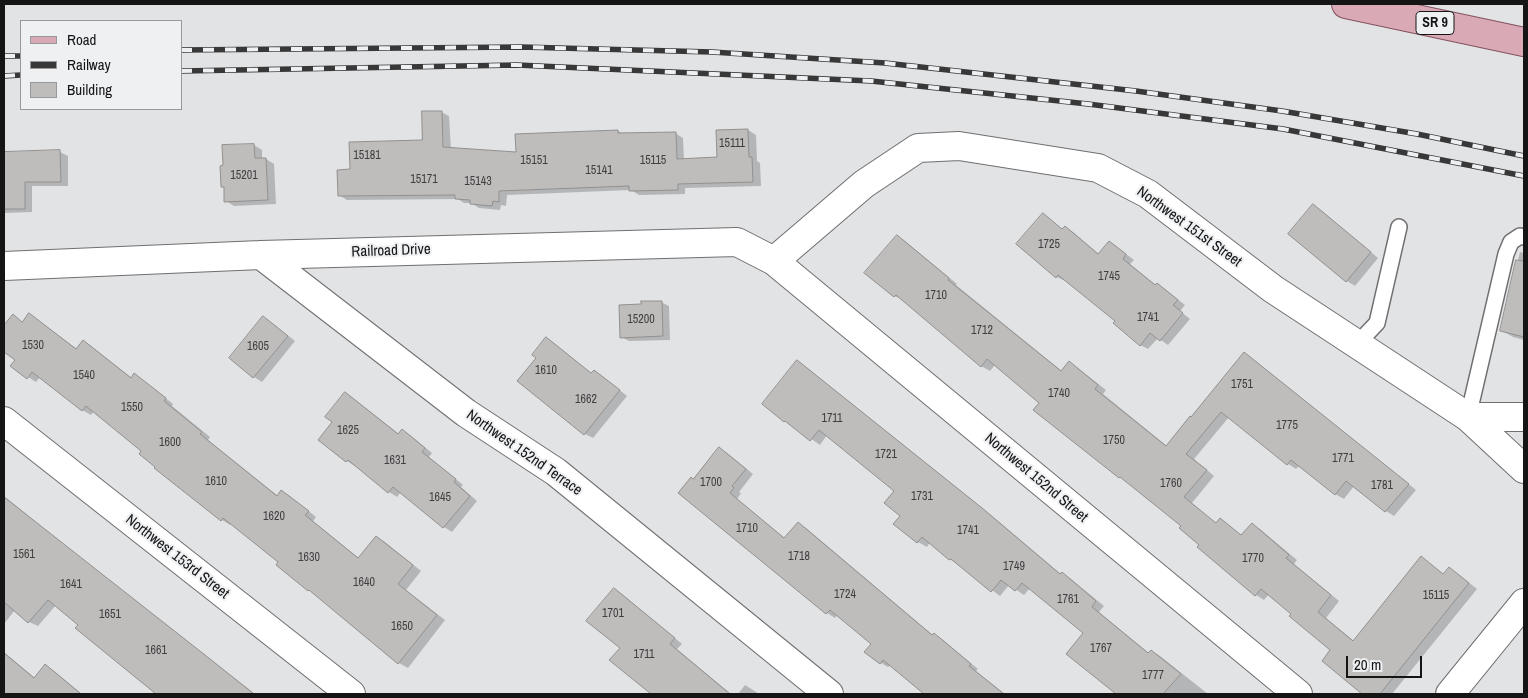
<!DOCTYPE html>
<html>
<head>
<meta charset="utf-8">
<style>
  body { margin:0 }
  #map { position:relative; width:1528px; height:698px; overflow:hidden; background:#e2e3e5; font-family:"Archivo Narrow",sans-serif }
  canvas { display:block }
  .frame { position:absolute; inset:0; border:5px solid #151516; pointer-events:none }
  .legend { position:absolute; left:20px; top:20px; width:162px; height:90px; box-sizing:border-box; background:#eff0f2; border:1px solid #98989a; margin:0; padding:6px 9px; list-style:none; font-size:15px; color:#151516 }
  .legend li { display:flex; align-items:center; gap:10px; height:25px }
  .legend b { width:25px; border:1px solid #98989a }
  .scale { position:absolute; left:1346px; top:656px; width:76px; height:22px; box-sizing:border-box; border:2px solid #151516; border-top:0; padding-left:6px; font-size:15px; line-height:18px; white-space:nowrap; color:#151516; -webkit-text-stroke:4px #eff0f2; paint-order:stroke }
</style>
</head>
<body>
<div id="map">
<canvas width="1528" height="698"></canvas>
<div class="frame"></div>
<ul class="legend">
<li><b style="height:6px;background:#d9aab5"></b>Road</li>
<li><b style="height:6px;background:#383839"></b>Railway</li>
<li><b style="height:14px;background:#bfbdbc"></b>Building</li>
</ul>
<div class="scale">20 m</div>
</div>
<script>
const c = document.querySelector('canvas').getContext('2d');
c.lineJoin = 'round';
function paint(path, color) {
  c.fillStyle = color;
  c.fill(path, 'evenodd');
}
function stroke(path, color, width, dash) {
  c.strokeStyle = color;
  c.lineWidth = width;
  c.lineCap = dash ? 'butt' : 'round';
  c.setLineDash(dash || []);
  c.stroke(path);
}
function write(font, color, halo, rows, align = 'center') {
  c.font = font + ' "Archivo Narrow",sans-serif';
  c.lineWidth = 4;
  c.setLineDash([]);
  c.textBaseline = 'middle';
  c.strokeStyle = halo;
  c.fillStyle = color;
  for (const [text, x, y, turn = 0] of rows) {
    c.save();
    c.translate(x, y);
    c.rotate((+turn || 0) * Math.PI / 180);
    c.textAlign = isNaN(turn) ? turn : align;
    if (halo) c.strokeText(text, 0, 0);
    c.fillText(text, 0, 0);
    c.restore();
  }
}
paint(new Path2D(`
  M441,112L449,116L451,149L517,153L618,131L624,134L675,133L683,138L684,160L718,159L748,130L756,135L757,161L760,163L761,186L685,188V194L639,195L631,190L507,195L506,206L501,205L500,210L479,208L471,203H464L458,199L347,200L339,195L351,171L423,141Z
  M254,145L262,150V159H266L274,164L276,204L234,206L226,201L225,188L222,187Z
  M60,152L68,156V186H32V212L4,213V161H6V153Z
  M1314,206L1322,211L1378,258L1355,286L1347,281L1290,234Z
  M1043,215L1063,230L1065,228L1073,232L1100,255L1110,242L1117,247L1134,260L1130,264L1156,285L1157,284L1165,289L1185,305L1180,311L1190,319L1168,345L1158,338L1148,349L1140,345L1117,320L1066,280L1065,281L1057,277Z
  M897,236L905,241L957,284L956,285L1063,372L1070,363L1078,368L1106,390L1103,394L1167,446L1245,354L1253,359L1416,490L1394,516L1386,511L1354,486L1344,499L1335,494L1300,465L1296,469L1288,464L1229,417L1194,459L1214,476L1192,503L1217,524L1220,520L1242,536L1252,524L1260,529L1297,560L1294,564L1339,601L1326,618L1354,641L1421,558L1445,575L1450,569L1458,574L1477,589L1392,694H1364L1323,661L1332,650L1293,614L1269,594L1264,600L1256,595L1201,544L1183,526L1035,409L1041,403L995,365L990,371L981,366L904,300L894,296Z
  M1520,252L1524,253V340L1513,337L1501,330Z
  M661,302L669,306L670,340L629,341L621,337L643,306Z
  M29,314L77,349L83,341L91,346L132,378L135,375L143,380L173,404L172,406L210,437L208,440L278,496L282,491L290,496L316,517L313,521L360,559L377,537L385,542L421,571L406,590L445,620L408,668L399,663L280,562L231,523L230,525L222,520L143,451L94,411L91,415L82,410L40,377L36,382L28,377L16,360L4,350V328L13,316L20,320V322L26,327Z
  M264,318L272,323L295,341L262,382L254,377L231,358Z
  M546,339L554,343L592,374L594,371L602,376L627,396L593,438L585,434L538,358Z
  M798,362L806,367L991,515L1062,575L1071,579L1104,606L1099,612L1150,654L1152,651L1160,656L1208,694H1118L1068,654L1085,633L1030,588L1024,595L1009,585L1000,596L950,559L930,542L927,547L918,542L895,523L902,516L895,491L827,435L820,445L793,426L784,421Z
  M345,394L353,398L399,434L402,431L410,435L432,453L429,457L463,485L461,487L477,501L452,532L444,527L401,492L397,497L389,492L355,465V466L347,461L320,440L334,422Z
  M719,448L727,453L753,474L739,492L741,493L737,499L786,539L798,523L806,528L934,636L942,639L978,669L976,671L1005,694H926L891,665L888,667L881,663L872,644L837,615L835,618L827,613L762,559L693,480Z
  M4,496L77,555L255,694H158L77,628L80,625L56,605L38,626L29,622L15,610L4,624V575L9,569L4,565Z
  M614,589L622,594L682,644L677,649L731,694H653L611,660L621,648Z
  M4,652L35,678L45,666L54,671L82,694H4Z
  M745,685L753,690L759,694H738Z`), '#0003');
const building = new Path2D(`
  M422,111H442L443,147L516,152L515,134L618,130V133L676,132L677,159L717,157L716,130L748,129L749,157H752L753,182L678,184V190L629,191V186L499,191V202L493,201L492,206L470,204V200L455,199V195L338,196L337,170L350,169L349,142L422,140Z
  M254,144L255,158H266L268,200L224,202V187H221L220,166L223,165L222,145Z
  M60,150L61,182H25V209H4V152Z
  M1313,204L1371,252L1346,282L1288,234Z
  M1043,213L1062,229L1065,226L1098,254L1109,241L1126,254L1123,259L1155,285L1157,283L1178,300L1173,305L1183,313L1160,341L1150,333L1140,346L1113,323L1115,321L1058,275L1056,278L1016,244Z
  M897,235L949,278L948,280L1061,371L1069,361L1098,385L1095,389L1166,446L1190,416L1191,417L1244,352L1409,484L1385,512L1346,481L1335,495L1291,460L1287,465L1221,412L1186,454L1207,470L1184,497L1216,523L1220,518L1241,535L1252,523L1289,555L1286,558L1331,595L1318,612L1353,641L1421,556L1443,574L1449,567L1469,583L1380,694H1362L1322,661L1330,650L1289,616L1291,614L1261,589L1255,596L1197,547L1199,545L1179,528L1181,526L1120,477L1119,478L1033,410L1039,403L987,359L981,367L896,295L894,297L864,273Z
  M1516,260L1524,261V337L1500,331Z
  M641,301H662L663,336L620,338L619,305L641,304Z
  M29,313L76,349L83,340L131,378L134,373L166,398L164,401L202,432L200,434L277,496L281,490L309,511L305,515L358,558L376,536L413,565L398,584L437,615L398,664L309,590L308,591L276,565L278,562L223,518L221,521L154,468L155,467L139,454L141,451L86,406L82,411L32,372L27,379L10,366L15,360L4,352V325L13,314L22,322Z
  M263,316L288,336L253,378L229,358Z
  M546,337L591,373L594,370L620,390L584,435L517,381L536,358L532,355Z
  M797,360L982,508L1060,574L1062,572L1096,601L1092,607L1148,653L1151,650L1181,674L1163,694H1116L1066,654L1083,633L1022,583L1015,591L1001,580L991,592L951,559L949,560L922,537L917,543L893,524L900,516L884,503L894,491L819,430L810,441L785,421L784,422L762,404Z
  M345,392L398,434L402,429L425,448L422,452L456,479L454,482L470,496L443,528L393,487L388,493L348,460L346,462L318,440L332,422L325,417Z
  M719,447L746,469L732,486L734,488L730,493L784,538L798,522L932,635L934,633L971,664L969,666L1004,694H924L883,660L880,664L864,652L871,644L830,610L826,614L678,493L691,477L693,479Z
  M4,497L205,655L254,694H156L75,628L78,625L48,600L28,623L4,602Z
  M614,588L675,638L670,644L730,694H651L609,660L620,648L586,621Z
  M4,653L34,678L45,664L81,694H4Z`);
paint(building, '#bfbdbc');
stroke(building, '#92908f', 1);
const lane = new Path2D(`
  M1357,344L1377,323L1399,227
  M1468,417L1506,254L1511,242L1520,236L1524,237`);
const street = new Path2D(`
  M261,255L466,413L556,472L829,694
  M774,261L864,184L918,148L959,146L1098,168L1148,194L1273,289L1468,417
  M4,266L261,255L737,242L774,261L1298,694
  M4,421L351,694
  M1450,694L1524,603`);
const secondary = new Path2D(`
  M1468,417L1524,469
  M1468,417H1524`);
const primary = new Path2D(`
  M1346,4L1524,42`);
stroke(lane, '#6f6f71', 18);
stroke(street, '#6f6f71', 30);
stroke(secondary, '#6f6f71', 30);
stroke(primary, '#84515e', 30);
stroke(lane, '#fff', 15);
stroke(street, '#fff', 28);
stroke(secondary, '#fff', 28);
stroke(primary, '#d9aab5', 28);
const rail = new Path2D(`
  M181,50L521,47L712,52L885,63L1136,91L1282,111L1417,134L1524,156
  M4,56H21
  M181,71L517,65L871,81L1088,104L1283,129L1524,176
  M4,76L21,75`);
stroke(rail, '#383839', 5.5);
stroke(rail, '#eff0f2', 4, [11]);
write('12px', '#403f40', null, [
  ["15111",732,144],
  ["15181",367,156],
  ["15151",534,161],
  ["15115",653,161],
  ["15141",599,171],
  ["15201",244,176],
  ["15171",424,180],
  ["15143",478,182],
  ["1725",1049,245],
  ["1745",1109,277],
  ["1710",936,296],
  ["1741",1148,318],
  ["15200",641,320],
  ["1712",982,331],
  ["1530",33,346],
  ["1605",258,347],
  ["1610",546,371],
  ["1540",84,376],
  ["1751",1242,385],
  ["1740",1059,394],
  ["1662",586,400],
  ["1550",132,408],
  ["1711",832,419],
  ["1775",1287,426],
  ["1625",348,431],
  ["1750",1114,441],
  ["1600",170,443],
  ["1721",886,455],
  ["1771",1343,459],
  ["1631",395,461],
  ["1610",216,482],
  ["1700",711,483],
  ["1760",1171,484],
  ["1781",1382,486],
  ["1731",922,497],
  ["1645",440,498],
  ["1620",274,517],
  ["1710",747,529],
  ["1741",968,531],
  ["1561",24,555],
  ["1718",799,557],
  ["1630",309,558],
  ["1770",1253,559],
  ["1749",1014,567],
  ["1640",364,583],
  ["1641",71,585],
  ["1724",845,595],
  ["15115",1436,596],
  ["1761",1068,600],
  ["1701",613,614],
  ["1651",110,615],
  ["1650",402,627],
  ["1767",1101,649],
  ["1661",156,651],
  ["1711",644,655],
  ["1777",1153,676]
]);
for (const [x, y, w] of [
  [1435,23,38]
]) {
  const box = new Path2D();
  box.roundRect(x - w / 2, y - 11.5, w, 23, 4);
  c.fillStyle = '#eff0f2';
  c.fill(box);
  stroke(box, '#151516', 1);
}
write('bold 14px', '#151516', null, [
  ["SR 9",1435,23]
]);
write('15px', '#151516', '#eff0f2', [
  ["Northwest 151st Street",1189,227,36],
  ["Railroad Drive",391,251,-2],
  ["Northwest 152nd Terrace",524,453,35],
  ["Northwest 152nd Street",1036,478,40],
  ["Northwest 153rd Street",177,557,38]
]);
</script>
</body>
</html>
